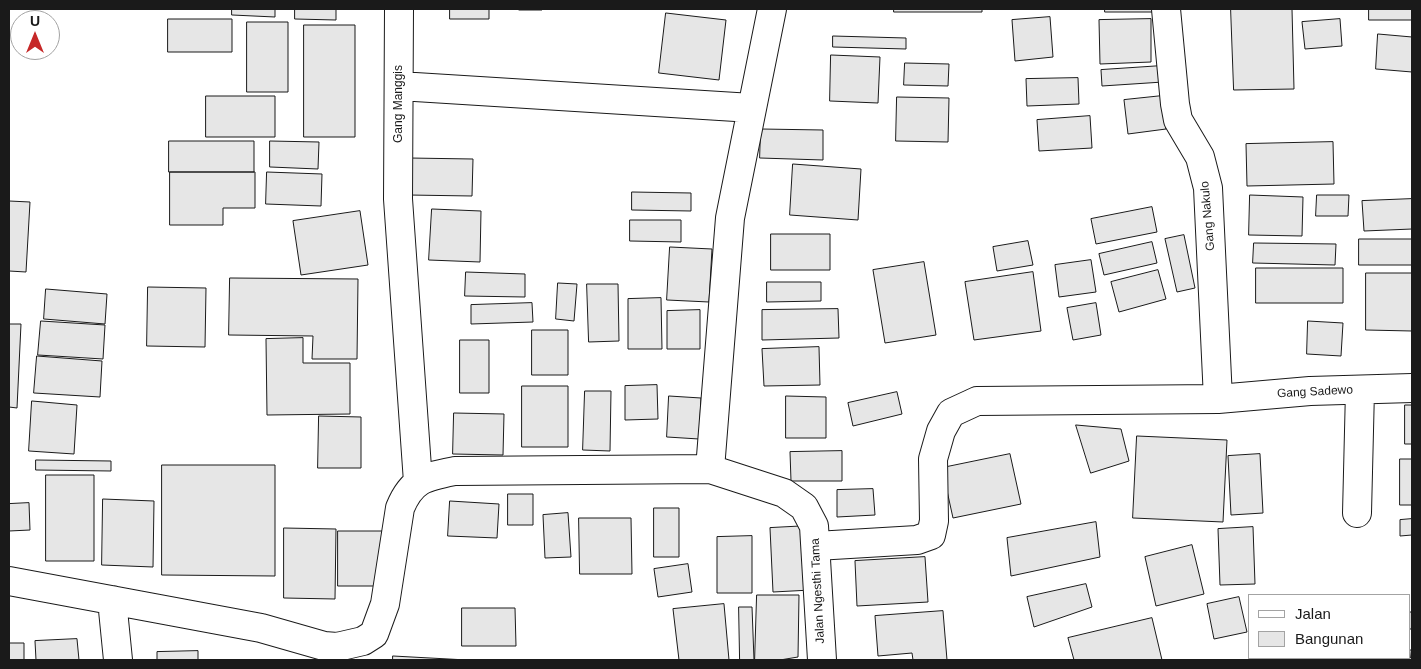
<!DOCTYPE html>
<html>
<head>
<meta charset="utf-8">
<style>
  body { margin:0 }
  #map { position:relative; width:1421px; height:669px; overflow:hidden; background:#fff; font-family:Arial,sans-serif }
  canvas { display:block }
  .frame { position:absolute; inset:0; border:10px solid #1a1a1a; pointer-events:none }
  .legend { position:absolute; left:1248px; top:594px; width:162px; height:65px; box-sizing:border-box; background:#fff; border:1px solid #a3a3a3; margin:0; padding:6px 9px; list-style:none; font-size:15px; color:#1a1a1a }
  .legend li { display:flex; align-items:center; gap:10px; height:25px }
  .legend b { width:25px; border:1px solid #a3a3a3 }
  .north { position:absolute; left:10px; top:10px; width:50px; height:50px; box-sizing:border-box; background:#fff; border:1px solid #a3a3a3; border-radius:50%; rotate:0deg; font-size:14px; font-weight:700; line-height:20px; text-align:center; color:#1a1a1a }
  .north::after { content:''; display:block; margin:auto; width:18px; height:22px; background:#c62828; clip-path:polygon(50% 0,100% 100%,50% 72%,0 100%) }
</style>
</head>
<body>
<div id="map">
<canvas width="1421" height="669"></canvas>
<div class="frame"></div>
<ul class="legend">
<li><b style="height:6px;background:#fff"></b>Jalan</li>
<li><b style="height:14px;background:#e6e6e6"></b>Bangunan</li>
</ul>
<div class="north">U</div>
</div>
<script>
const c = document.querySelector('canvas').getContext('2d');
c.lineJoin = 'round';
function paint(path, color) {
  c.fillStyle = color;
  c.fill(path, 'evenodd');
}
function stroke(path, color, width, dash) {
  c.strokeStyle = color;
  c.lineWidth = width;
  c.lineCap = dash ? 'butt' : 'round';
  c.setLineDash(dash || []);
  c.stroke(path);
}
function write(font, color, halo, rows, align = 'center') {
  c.font = font + ' Arial,sans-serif';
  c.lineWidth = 4;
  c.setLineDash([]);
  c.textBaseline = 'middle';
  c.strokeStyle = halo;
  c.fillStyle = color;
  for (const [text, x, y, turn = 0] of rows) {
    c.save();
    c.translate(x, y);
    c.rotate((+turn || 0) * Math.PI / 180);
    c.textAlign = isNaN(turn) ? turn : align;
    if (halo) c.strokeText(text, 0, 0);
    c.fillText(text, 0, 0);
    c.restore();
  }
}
const building = new Path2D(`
  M232,9H275V17L232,15Z
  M295,9H336V20L295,19Z
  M450,9H489V19H450Z
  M519,9H542V10H519Z
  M894,9H982V12H894Z
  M1105,9H1157V12H1105Z
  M1231,9H1292L1294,89L1234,90Z
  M1369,9H1412V20H1369Z
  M666,13L726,20L719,80L659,73Z
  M1050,17L1053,57L1015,61L1012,20Z
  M168,19H232V52H168Z
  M1151,19V62L1100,64L1099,20Z
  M1340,19L1342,46L1305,49L1302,22Z
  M247,22H288V92H247Z
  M304,25H355V137H304Z
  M1378,34L1412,37V72L1376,69Z
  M833,36L906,38V49L833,47Z
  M831,55L880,57L878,103L830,101Z
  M905,63L949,64L948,86L904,85Z
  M1161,66L1163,82L1102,86L1101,70Z
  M1078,78L1079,104L1027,106L1026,79Z
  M206,96H275V137H206Z
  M1162,96L1166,129L1128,134L1124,100Z
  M897,97L949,98L948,142L896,141Z
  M1090,116L1092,148L1039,151L1037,120Z
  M761,129L823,130V160L760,158Z
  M169,141H254V172H169Z
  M270,141L319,142L318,169L270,167Z
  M1333,142L1334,184L1247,186L1246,144Z
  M409,158L473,159L472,196L408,195Z
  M793,164L861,169L858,220L790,215Z
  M170,172H255V208H223V225H170Z
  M267,172L322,174L321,206L266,204Z
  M632,192L691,193V211L632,210Z
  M1250,195L1303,197L1302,236L1249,235Z
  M1317,195H1349L1348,216H1316Z
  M1412,199V229L1364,231L1362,201Z
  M9,201L30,202L26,272L9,271Z
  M1152,207L1157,232L1096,244L1091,219Z
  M432,209L481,211L480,262L429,260Z
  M360,211L368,265L301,275L293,221Z
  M630,220H681V242L630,241Z
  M771,234H830V270H771Z
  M1184,235L1195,288L1177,292L1165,239Z
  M1359,239H1412V265H1359Z
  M1028,241L1033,265L997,271L993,247Z
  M1152,242L1157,263L1104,275L1099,254Z
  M1254,243L1336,244L1335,265L1253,263Z
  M670,247L712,249L709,302L667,300Z
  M1091,260L1096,292L1059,297L1055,265Z
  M924,262L936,335L885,343L873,270Z
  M1256,268H1343V303H1256Z
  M1158,270L1166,299L1119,312L1111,282Z
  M466,272L525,274V297L465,296Z
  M1033,272L1041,331L974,340L965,282Z
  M1366,273H1412V331L1366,330Z
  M230,278L358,279L357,359H312L313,336L229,335Z
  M767,282H821V301L767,302Z
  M558,283L577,284L574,321L556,319Z
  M587,284H618L619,341L589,342Z
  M148,287L206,288L205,347L147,346Z
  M46,289L107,294L105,324L44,319Z
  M661,298L662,349H628V299Z
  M532,303L533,322L471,324V305Z
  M1096,303L1101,335L1073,340L1067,308Z
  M838,309L839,338L762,340V310Z
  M700,310V349H667V311Z
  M41,321L105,325L103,359L38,355Z
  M1308,321L1343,323L1341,356L1307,354Z
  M9,324H21L17,408L9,407Z
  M532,330H568V375H532Z
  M303,338V363H350V414L267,415L266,339Z
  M460,340H489V393H460Z
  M819,347L820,385L764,386L762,349Z
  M37,356L102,361L100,397L34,393Z
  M657,385L658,419L625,420V386Z
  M522,386H568V447H522Z
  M585,391H611L610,451L583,450Z
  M897,392L902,414L853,426L848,403Z
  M669,396L701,398L699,439L667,437Z
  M786,396L826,397V438H786Z
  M32,401L77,405L74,454L29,451Z
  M1405,405H1412V444H1405Z
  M454,413L504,414L503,455L453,454Z
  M319,416L361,417V468H318Z
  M1076,425L1121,429L1129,461L1091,473Z
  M1137,436L1227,440L1223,522L1133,518Z
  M842,451V481H791L790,452Z
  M1010,454L1021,504L953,518L942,468Z
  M1260,454L1263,513L1231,515L1228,456Z
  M1400,459H1412V505H1400Z
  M36,460L111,461V471L36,470Z
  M162,465H275V576L162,575Z
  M46,475H94V561H46Z
  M873,489L875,515L837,517V490Z
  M508,494H533V525H508Z
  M103,499L154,501L153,567L102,565Z
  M450,501L499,504L497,538L448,536Z
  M29,503L30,530L9,531V504Z
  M654,508H679V557H654Z
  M568,513L571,557L545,558L543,515Z
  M579,518H631L632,574H580Z
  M1412,519V535L1400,536V520Z
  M1096,522L1100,557L1011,576L1007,538Z
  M808,526L811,590L773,592L770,528Z
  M1253,527L1255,584L1220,585L1218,529Z
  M284,528L336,529L335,599L284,598Z
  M338,531H383V586H338Z
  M752,536V593H717V537Z
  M1192,545L1204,594L1156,606L1145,557Z
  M925,557L928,602L857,606L855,561Z
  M688,564L692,592L658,597L654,569Z
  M1086,584L1092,607L1034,627L1027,597Z
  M757,595H799L798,657L780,660H755Z
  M1239,597L1247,632L1214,639L1207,604Z
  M724,604L729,660H679L673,609Z
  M739,607H752L754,660H740Z
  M462,608H515L516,646H462Z
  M943,611L947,660H913L912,653L878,656L875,616Z
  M1410,612H1412V629H1410Z
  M1152,618L1162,660H1074L1068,638Z
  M77,639L79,660H36L35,641Z
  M9,643H24V660H9Z
  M1410,650H1412V660H1397V658H1410Z
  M198,651V660H157V652Z
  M393,656L467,660H393Z
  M1266,658H1300V660H1266Z`);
paint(building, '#e6e6e6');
stroke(building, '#1a1a1a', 1);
const minor = new Path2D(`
  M399,9L398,199L418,482
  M1166,9L1175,104L1178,120L1200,157L1208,188L1218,399
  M399,86L752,108
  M710,469L730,218L772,9
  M1357,513L1360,390
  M816,546L917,540L931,535L934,521L933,459L941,431L951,413L977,401L1218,399L1310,391L1412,388
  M9,581L261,628L324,646L337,647L363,641L374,634L385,604L400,508C412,479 425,477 455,471L710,469L784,493L804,507L814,526L822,660
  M112,600L118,660`);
stroke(minor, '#1a1a1a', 30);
stroke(minor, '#fff', 28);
write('12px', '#1a1a1a', '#fff', [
  ["Gang Manggis",399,104,-90],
  ["Gang Nakulo",1208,216,-95],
  ["Gang Sadewo",1315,392,-3],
  ["Jalan Ngesthi Tama",818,591,-93]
]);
</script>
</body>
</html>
